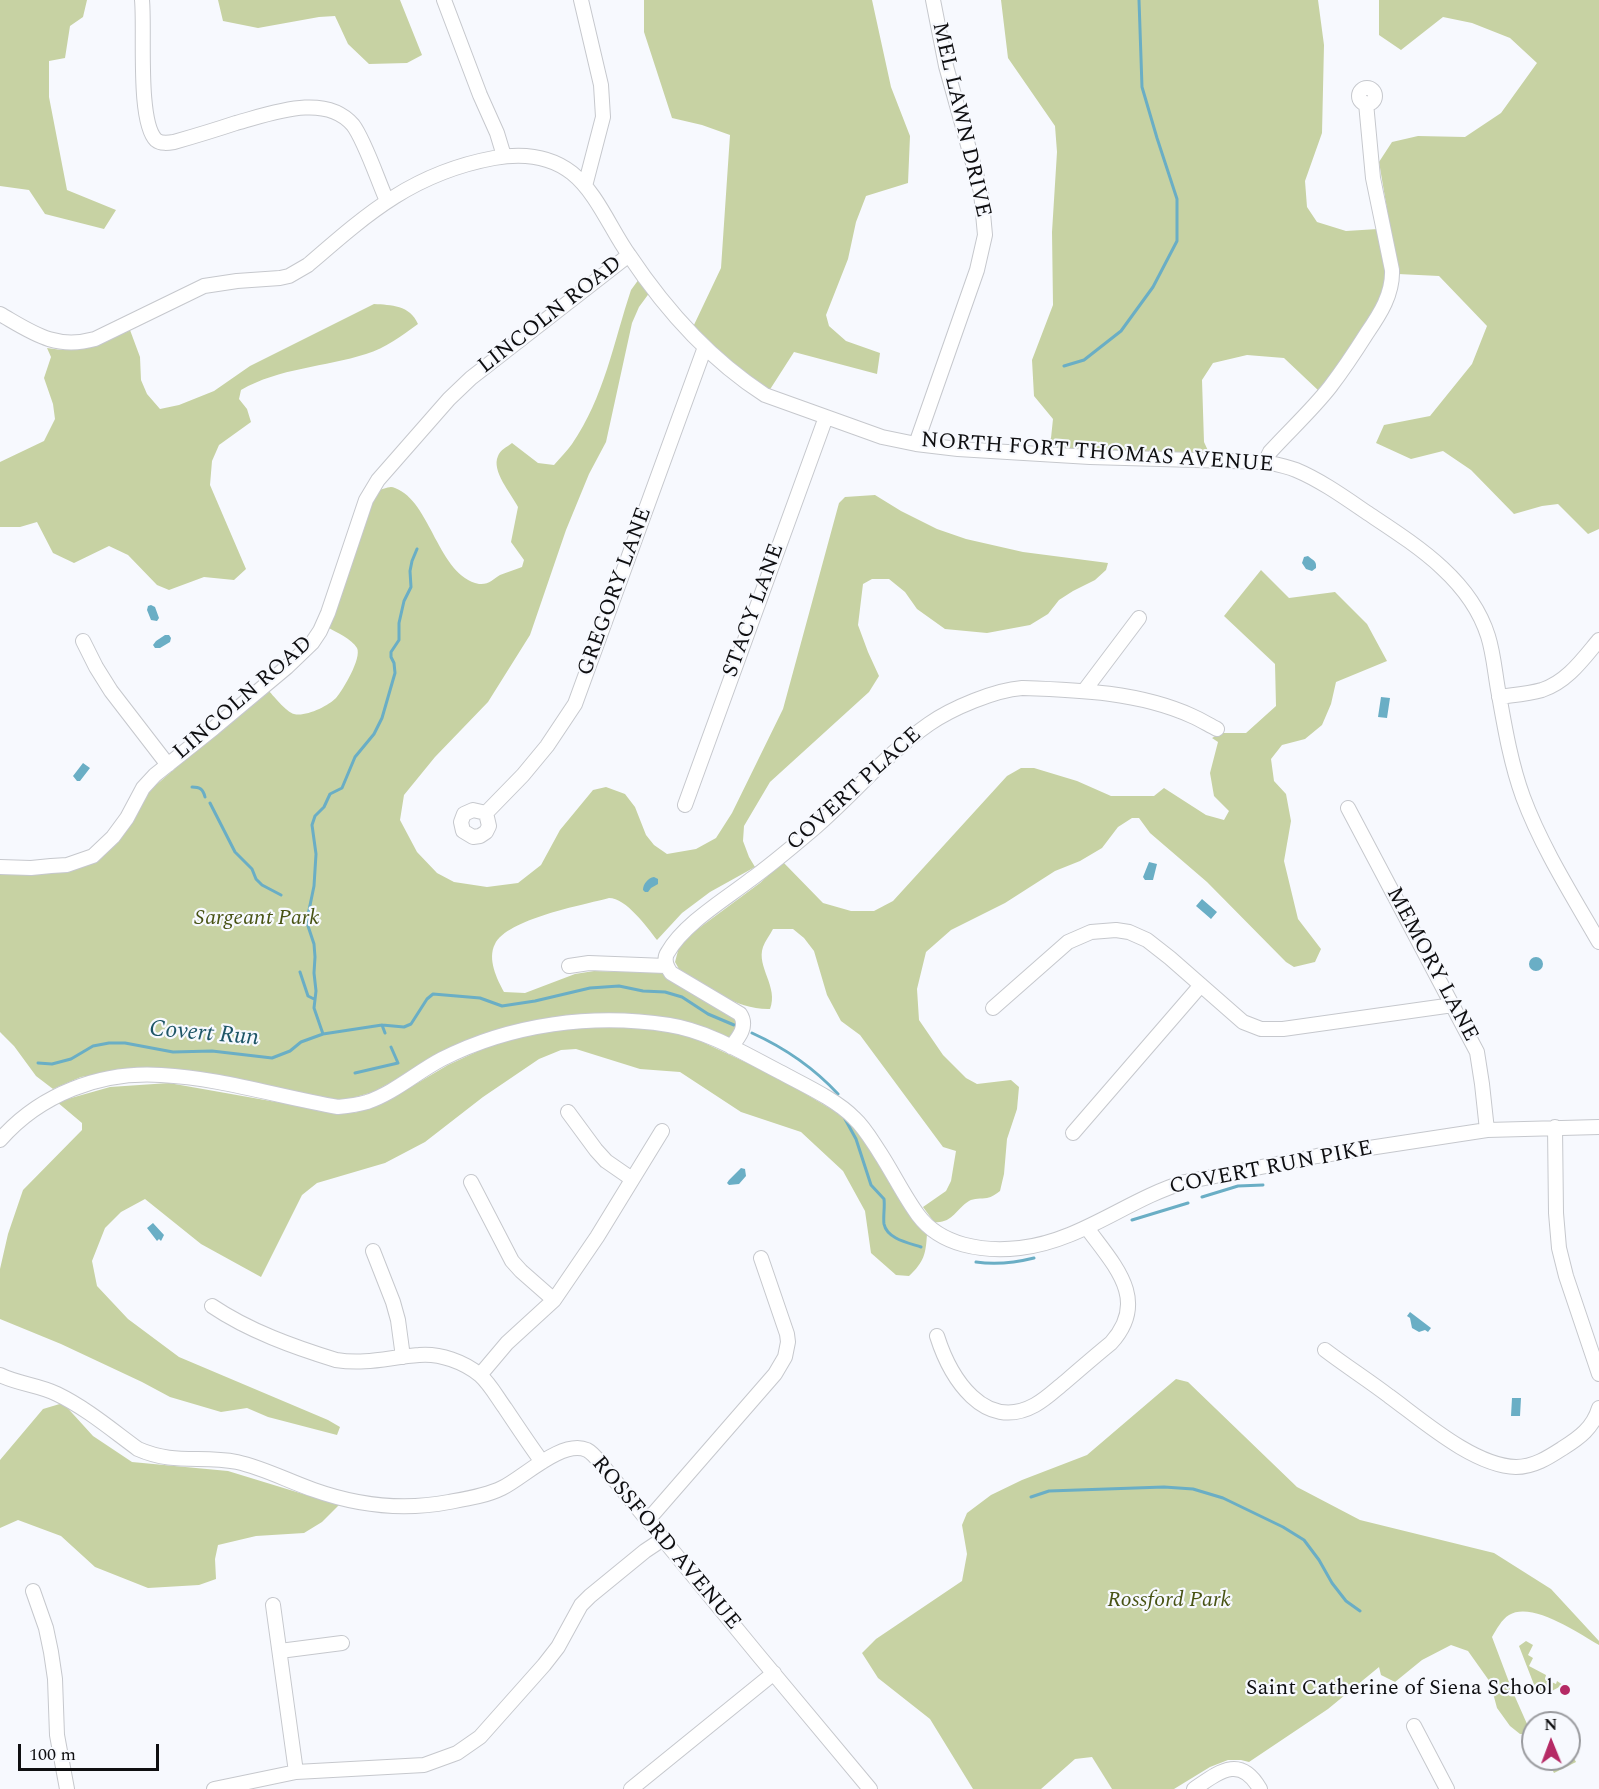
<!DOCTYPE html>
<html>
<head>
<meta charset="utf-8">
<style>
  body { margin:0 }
  #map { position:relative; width:1599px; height:1789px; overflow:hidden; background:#f7f9fe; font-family:Spectral,serif }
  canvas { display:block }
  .north { position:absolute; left:1521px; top:1711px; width:60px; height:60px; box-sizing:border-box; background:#f7f9fe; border:2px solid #9a9b9f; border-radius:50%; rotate:359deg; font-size:16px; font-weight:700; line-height:24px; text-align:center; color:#0f0f11 }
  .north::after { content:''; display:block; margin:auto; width:21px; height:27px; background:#b52a65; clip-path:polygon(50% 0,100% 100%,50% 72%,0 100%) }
  .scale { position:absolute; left:18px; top:1744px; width:141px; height:27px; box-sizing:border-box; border:3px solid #0f0f11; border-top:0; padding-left:8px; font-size:18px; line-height:21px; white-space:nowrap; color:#0f0f11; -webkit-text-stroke:4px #f7f9fe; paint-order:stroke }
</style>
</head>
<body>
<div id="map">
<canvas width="1599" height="1789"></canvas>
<div class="north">N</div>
<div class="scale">100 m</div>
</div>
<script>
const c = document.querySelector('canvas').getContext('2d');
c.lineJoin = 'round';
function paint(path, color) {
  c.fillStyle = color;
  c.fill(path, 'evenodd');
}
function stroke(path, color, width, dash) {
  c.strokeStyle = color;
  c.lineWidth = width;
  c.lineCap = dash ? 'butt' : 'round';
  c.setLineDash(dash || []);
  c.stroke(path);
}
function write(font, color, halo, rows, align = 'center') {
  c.font = font + ' Spectral,serif';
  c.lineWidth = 4.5;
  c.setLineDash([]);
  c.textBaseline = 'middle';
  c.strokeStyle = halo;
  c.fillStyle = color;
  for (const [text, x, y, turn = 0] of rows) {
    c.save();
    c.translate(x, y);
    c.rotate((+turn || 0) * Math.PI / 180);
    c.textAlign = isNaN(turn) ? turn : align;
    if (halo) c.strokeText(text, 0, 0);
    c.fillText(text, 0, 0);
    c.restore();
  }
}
paint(new Path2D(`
  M0,0H87L83,17L70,26L65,58L49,61V97L67,190L116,210L104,229L45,214L29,190L0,186Z
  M218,0H400L422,55L407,63L369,64L348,44L335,16L319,17L258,28L223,21Z
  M644,0H872L891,87L910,136L908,183L866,196L856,222L848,259L826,315L829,326L846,341L880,353L877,374L794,352L769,391L733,365L693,327L721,268L730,135L702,125L672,118L644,32Z
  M1001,0H1318L1324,45L1322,133L1305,181L1307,207L1317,222L1346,231L1378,229C1381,244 1387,261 1386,275C1386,308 1339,365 1320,392L1284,358L1247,355L1213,363L1202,380L1204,442L1210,455L1042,448L1051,438L1053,419L1034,396L1032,360L1053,305L1052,232L1057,152L1055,126L1008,58Z
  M1379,0H1599V529L1588,534L1558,504L1542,506L1514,514L1471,470L1443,451L1411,459L1376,443L1384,425L1430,416L1472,364L1487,326L1439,276L1398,274L1379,162L1392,142L1418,136L1465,137L1501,113L1537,63L1510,38L1472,23L1443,17L1401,50L1379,35Z
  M639,279L650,292L639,307L632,323L606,442L589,474L566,530L530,635L488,702L435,757L404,795L400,820L417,852L437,873L454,882L487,887L518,883L541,865L560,830L593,790L606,787L625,794L635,807L646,835L654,845L667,854L696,849L716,838L732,813L783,709L839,503L845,497L875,495L901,511L937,529L966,539L1023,552L1108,563L1106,570L1095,580L1073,591L1059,600L1048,614L1030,625L987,633L945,629L917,609L905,592L889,579H872L863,584L858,625L868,652L879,676L869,692L770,782L744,826L743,841L749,857L755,867L710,892L682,913L657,940C647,927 626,898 609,898C583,905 507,919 495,944C487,959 497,979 504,992L525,993L575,974L594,971L666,973L735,1014C739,1024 736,1032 728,1038L634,1016L575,1014L530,1021L495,1030L456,1047L373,1092L349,1099L332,1100L205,1074L118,1071L81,1077L53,1089L36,1076L14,1046L0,1032V870L90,864L103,856L113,845L148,792L267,689C273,695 286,712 294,714C306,717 328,706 336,698C343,690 362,658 357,648C352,639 336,632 327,627L371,503L377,490C384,490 389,485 395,488C431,501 438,576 479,584C489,585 493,579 500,575C507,572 515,570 522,567L524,560L511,542L518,507C511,493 491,471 498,456C500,450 507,447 512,443L538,463L554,465C560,458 567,451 572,444C604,398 614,341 631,290Z
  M374,304C391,305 410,305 418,324C401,336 386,348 366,354C325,367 279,368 241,390L239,399L247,409L251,422L219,445L212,461L210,485L246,569L234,580L204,577L169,590L157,585L128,555L109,546L74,563L53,553L37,522L20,527H0V462L44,441L55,419L53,404L44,378L51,357L47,348C83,354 99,345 130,330L140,357L141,380L147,394L160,409L179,405L214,391L250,366Z
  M1261,570L1289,598L1335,592L1367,624L1387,661L1336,682L1331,704L1322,725L1305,739L1282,745L1271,759L1274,781L1286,794L1291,821L1284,861L1298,919L1321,949L1315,962L1294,967L1286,962L1207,882L1150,833L1139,818H1132L1118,827L1102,848L1080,861L1055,871L1005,903L951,930L926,952L917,989L919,1020L943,1055L966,1078L977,1084L1011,1080L1019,1087L1017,1109L1007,1139L1004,1174L1000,1191C996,1194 992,1197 987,1198C981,1199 974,1198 969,1201C956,1209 952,1224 934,1222L923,1207L946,1191L951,1181L956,1151L943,1147L860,1035L841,1021L827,995L814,951L804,938L793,929H773C770,935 765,941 763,947C756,967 779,987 770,1009C737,1010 706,987 679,969L675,962L679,947L687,937L760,883L783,862L823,903L851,911H874L893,901L1007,776L1021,768H1034L1077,781L1111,796H1154L1164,788L1206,815L1224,820L1229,811L1214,796L1210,773L1218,742L1212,738L1221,733H1246L1276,706L1275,664L1224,616Z
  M608,1026L661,1028L696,1039L777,1077L853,1122L914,1222L927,1233C926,1254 924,1262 909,1276L896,1275L871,1253L865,1211L843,1171L801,1132L741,1112L680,1072L640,1069L576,1049L561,1050L539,1059L483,1097L425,1142L385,1163L317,1183L302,1195L261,1277L201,1244L145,1199L121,1212L105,1228L92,1261L97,1286L128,1319L179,1357L328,1420L340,1427L337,1435L268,1417L247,1408L221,1412L170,1397L142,1382L61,1344L0,1319V1269L8,1234L23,1190L82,1130V1123L57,1102L110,1087L169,1083L327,1111L354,1113L382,1104L448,1065L498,1042L563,1028Z
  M1176,1379L1188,1382L1297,1487L1360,1520L1494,1553L1551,1589L1599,1641V1645C1578,1633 1532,1601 1509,1615C1502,1619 1496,1630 1492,1637L1512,1690L1531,1733H1533V1738L1531,1734H1520L1510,1726L1497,1708L1490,1682L1468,1651L1451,1645L1422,1660L1395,1682L1381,1675L1379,1667L1328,1709L1249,1762L1241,1760H1228L1210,1767L1174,1789H1112L1092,1757L1075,1759L1041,1789H973L930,1719L878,1678L862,1653L876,1639L962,1581L967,1554L962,1525L967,1513L991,1495L1022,1480L1087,1455Z
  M63,1403L93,1436L132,1462L228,1471L339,1505L322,1522L304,1533L256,1536L218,1545L215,1559L216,1579L199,1585L148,1588L95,1567L61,1536L18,1520L0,1528V1460L43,1409Z
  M1526,1641L1533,1645L1528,1655L1533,1658L1529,1666L1546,1675L1545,1679L1556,1684L1557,1681L1563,1685L1548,1693L1538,1695L1519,1646Z
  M1569,1748L1576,1762L1554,1773L1548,1761L1542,1762L1541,1759H1569Z`), '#c7d2a3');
paint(new Path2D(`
  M1308,556C1312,560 1317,560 1316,568L1312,571L1306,569L1302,563L1304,557Z
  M151,605L155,607L159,618L157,621L151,620L147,610L148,606Z
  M165,635H169L171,638L170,642L160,648H155L153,645L156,641Z
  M1381,697L1390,698L1387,718L1378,717Z
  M83,763L90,768L80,781H77L73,776Z
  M1149,862L1157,864L1153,880H1145L1143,877Z
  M654,877L658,879V884L651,888L648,892H645L643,890C643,884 648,878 654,877Z
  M1202,899L1217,912L1211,919L1196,906Z
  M1529 964a7 7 0 1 1 14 0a7 7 0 1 1-14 0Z
  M741,1168L745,1169L746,1176L739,1184L729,1185L727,1183L729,1180Z
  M153,1223L164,1235L161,1241L159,1239L157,1241L147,1228Z
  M1410,1312L1431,1328L1428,1332L1425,1330L1419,1332L1412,1328L1410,1318L1407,1316Z
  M1512,1398H1521L1520,1416H1511Z`), '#6aaec5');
stroke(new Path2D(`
  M1064,366L1084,360L1121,331L1153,287L1177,241V199L1157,138L1142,87L1139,0
  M192,787C200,787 203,789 205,797
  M210,803L235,852L252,869L256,879L262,885L281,895
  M300,972L308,996L314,999
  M382,1025L385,1033
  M752,1033C785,1048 814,1068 838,1094
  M323,1034L314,1008L316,991L314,973L315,957L314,944L308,926V915L314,886L316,854L312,825L315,816L324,807L330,794L342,788L355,757L374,734L382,718L395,673L394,663L391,657V652L399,640V623L404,601L411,587L410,571L412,561L417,549
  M38,1063L52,1064L71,1059L93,1046L109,1043H125L173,1052L212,1051L272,1058L290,1051L301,1042L323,1034L382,1025L404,1027L411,1024L427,999L433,994L480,998L502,1006L535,1001L590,988L619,986L643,991L665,992L682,997L708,1014L734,1025
  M355,1073L398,1063L391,1047
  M845,1119L856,1139L871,1185L884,1199C885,1207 883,1216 884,1224C887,1239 909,1243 921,1247
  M1202,1197L1238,1186L1263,1185
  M1132,1220L1188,1203
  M976,1262C997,1265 1014,1263 1034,1258
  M1031,1497L1049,1491L1164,1487L1193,1489L1223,1498L1283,1527L1304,1540L1319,1560L1332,1583L1346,1601L1360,1611`), '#6aaec5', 3);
const minor = new Path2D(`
  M142,0C145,29 137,121 156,140C161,144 168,143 174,142C195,136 215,130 236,123C270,114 325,92 353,125C365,141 378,181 387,201
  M444,0L480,95L497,133L504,156
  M581,0L601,85L603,117L585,186
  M1359 96a8 8 0 1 1 16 0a8 8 0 1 1-16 0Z
  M0,314C33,333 55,350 95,339L204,286L237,281L280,278L289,276L308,265C368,213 413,173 494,158C522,153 549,155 572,173C597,193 611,230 629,255C665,309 711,360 765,395L882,437L916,444L958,449L1090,457L1265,462C1275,464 1286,466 1296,470C1320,480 1344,497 1366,512C1414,544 1470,578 1488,636C1494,655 1495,675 1499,695C1505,729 1511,764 1523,797C1542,848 1572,895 1599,942
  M916,444L977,270L985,235L981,192L946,66L933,0
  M1265,462L1270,452C1290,430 1312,410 1330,387C1343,370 1355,352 1367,333C1380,314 1393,294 1392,270L1373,178L1366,103
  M83,641L96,667L111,691L168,765
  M1084,691L1139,618
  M1499,697C1513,695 1528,694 1542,690C1567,682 1583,659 1599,640
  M685,805L826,417
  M1348,808L1477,1052L1482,1084L1487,1130
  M486,813L489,826L486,832L480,836L473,837L463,831L461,822L464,814L473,810L486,813L523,775L547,746L575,704L705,347
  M0,867L31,868L51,866L67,865L93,856L113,837L127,818L143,788L155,775L214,728L287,667L312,643L320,631L328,613L366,500L378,480L449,399L471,378L629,255
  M569,966L589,963L666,966
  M993,1008L1068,942L1091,932L1116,930L1129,932L1147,940L1170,958L1243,1022L1261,1029H1283L1453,1005
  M731,1047C739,1037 748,1026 740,1014L671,973C666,966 663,959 668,952C684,924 724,900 750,880C771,865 791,848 811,831C851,797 886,754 929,724C952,708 995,690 1022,688C1079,690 1139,692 1192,716C1201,720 1209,725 1217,729
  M568,1112L596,1150L606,1161L632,1179
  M1555,1127L1556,1213L1559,1248L1566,1276L1599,1374
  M1073,1133L1201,985
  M0,1140C40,1094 101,1071 161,1075C221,1078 279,1097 338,1107C348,1106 357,1105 367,1102C394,1093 417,1072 442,1059C511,1024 593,1013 669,1025C708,1031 745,1054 780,1072C802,1084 837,1100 854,1118C865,1128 872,1141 880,1153C893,1173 904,1196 918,1215C941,1246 983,1252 1020,1248C1081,1241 1128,1199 1185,1182L1317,1156L1487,1130L1599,1127
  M471,1182L512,1261L521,1271L554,1300
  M373,1251L393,1302L398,1320L403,1357
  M212,1306C249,1331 294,1347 336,1360C366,1365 390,1357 419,1355C440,1353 464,1362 480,1375C490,1384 497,1397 505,1408C517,1426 529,1444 542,1462
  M937,1336C950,1377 984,1433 1035,1405C1046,1399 1055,1390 1065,1382C1080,1369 1095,1356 1111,1343C1150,1300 1114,1265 1087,1228
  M1325,1350C1346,1366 1368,1380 1389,1396C1422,1420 1474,1466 1516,1467C1534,1467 1549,1457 1563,1448C1579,1438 1593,1428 1599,1408
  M0,1375C18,1384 39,1385 57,1394C86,1408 112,1430 138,1449C174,1465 201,1455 237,1462C264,1468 288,1481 314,1490C359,1506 402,1511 449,1502C466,1499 486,1496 502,1488C523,1478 562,1439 587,1450C593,1453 598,1460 603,1466L759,1656L870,1789
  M480,1375L507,1343L554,1300L597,1237L662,1131
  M648,1520L775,1374L785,1357L788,1342L787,1334L761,1258
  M33,1591L46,1628L51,1652L55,1679L57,1735L67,1789
  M273,1605L296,1772
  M280,1651L342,1643
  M1414,1726L1447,1789
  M214,1789L296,1772L424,1765L457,1753L480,1737L544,1665L558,1647L581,1605L590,1596L645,1551L663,1539
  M631,1789L774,1673
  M1194,1789C1219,1772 1240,1754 1260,1789`);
stroke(minor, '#c6c8cd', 16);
stroke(minor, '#fff', 14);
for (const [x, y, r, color] of [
  [1565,1690,6,"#b52a65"]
]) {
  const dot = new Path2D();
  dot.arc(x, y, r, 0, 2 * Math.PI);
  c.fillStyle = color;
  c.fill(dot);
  stroke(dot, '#f7f9fe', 2);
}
write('22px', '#0f0f11', '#f7f9fe', [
  ["MEL LAWN DRIVE",960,120,77],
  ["LINCOLN ROAD",551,316,-38],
  ["NORTH FORT THOMAS AVENUE",1097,454,4],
  ["GREGORY LANE",616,592,-70],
  ["STACY LANE",755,611,-70],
  ["LINCOLN ROAD",244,699,-41],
  ["COVERT PLACE",855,790,-42],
  ["MEMORY LANE",1431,965,62],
  ["COVERT RUN PIKE",1271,1169,-11],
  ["ROSSFORD AVENUE",665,1544,50]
]);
write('italic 22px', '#485314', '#f7f9fe', [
  ["Sargeant Park",257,920],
  ["Rossford Park",1169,1602]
]);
write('22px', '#0f0f11', '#f7f9fe', [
  ["Saint Catherine of Siena School",1553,1690]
], 'right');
write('italic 24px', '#1e5667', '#f7f9fe', [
  ["Covert Run",204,1035,5]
]);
</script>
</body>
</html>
